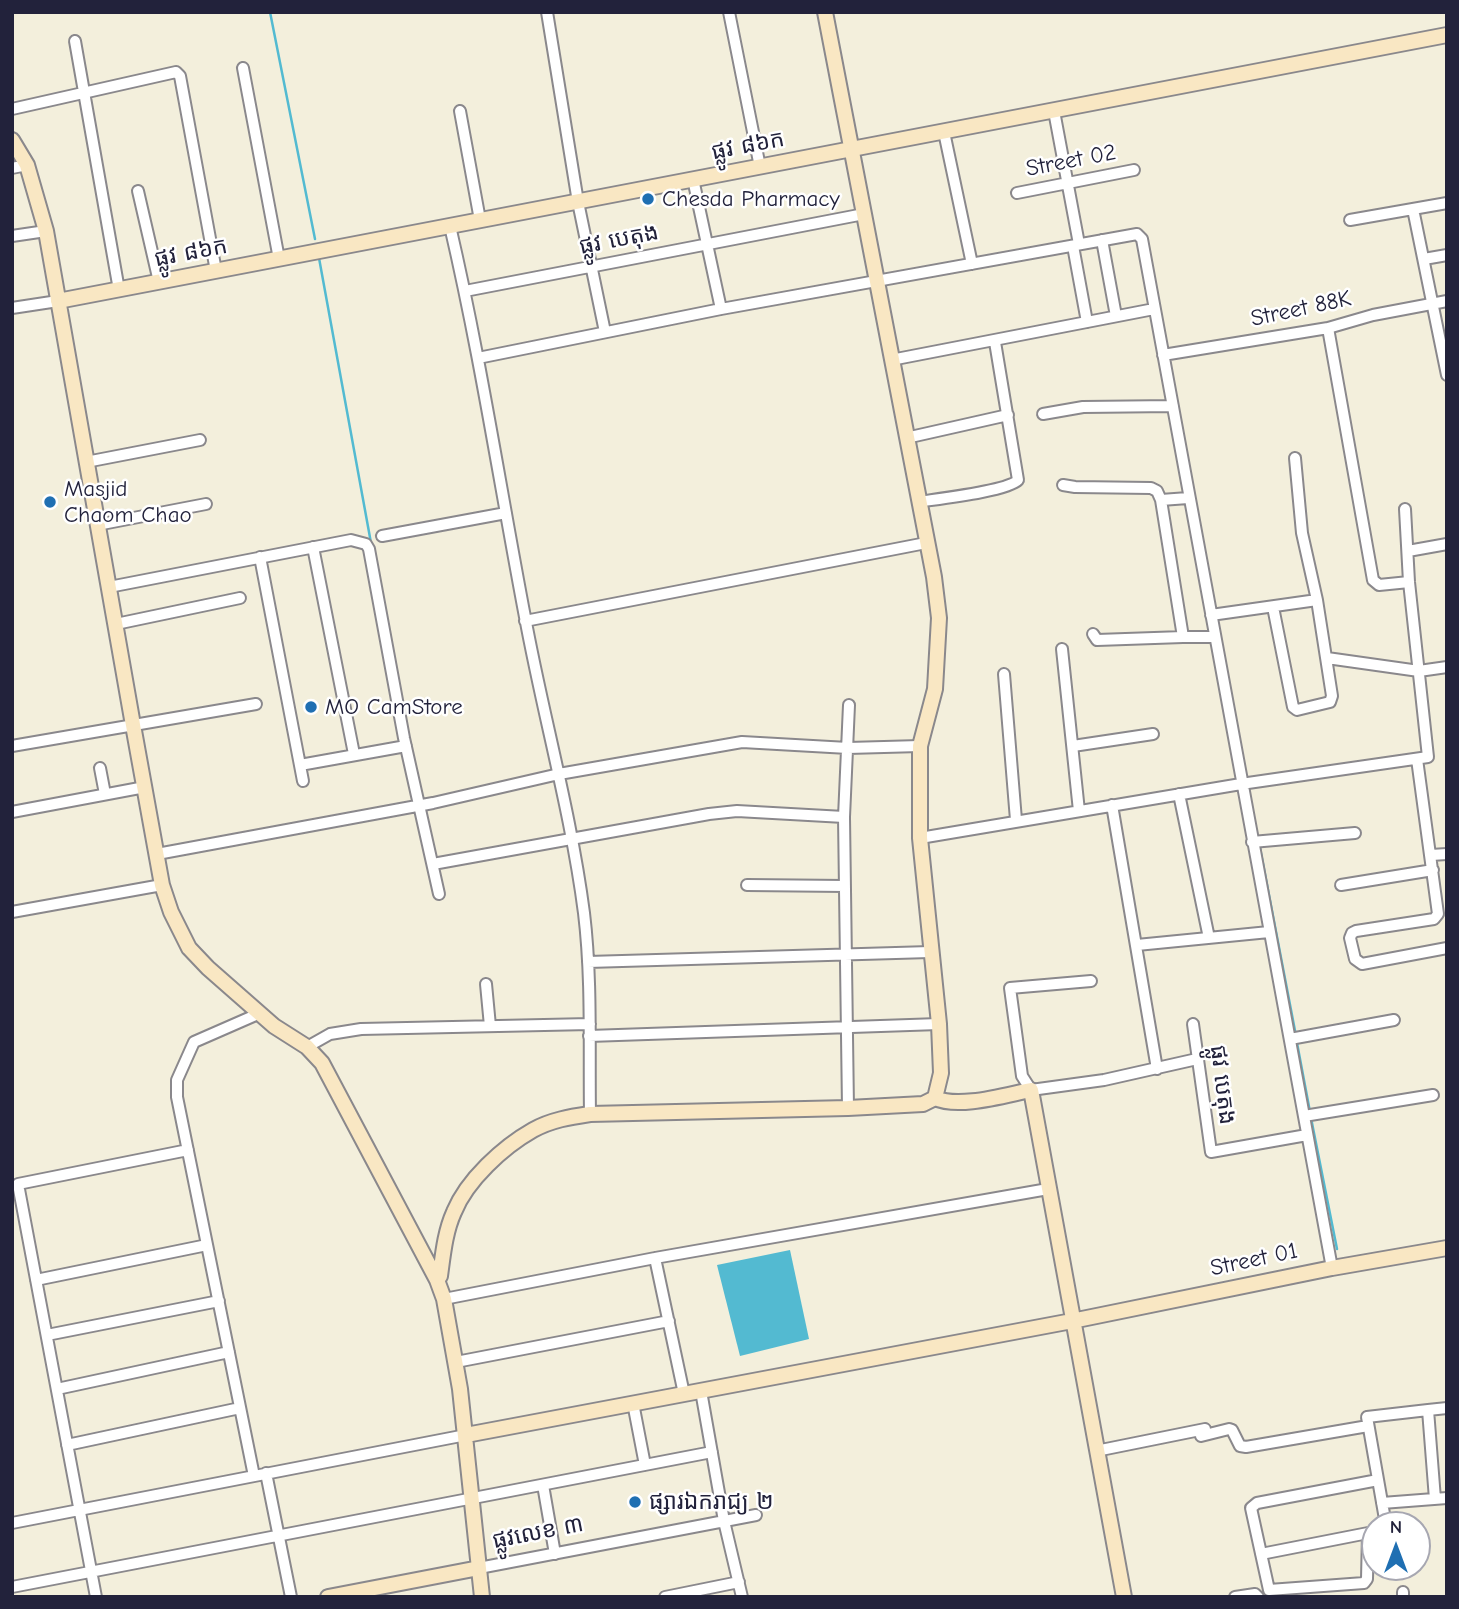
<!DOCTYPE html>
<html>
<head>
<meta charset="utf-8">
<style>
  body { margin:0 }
  #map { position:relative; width:1459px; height:1609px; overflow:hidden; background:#f3efdc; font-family:"Comic Neue",sans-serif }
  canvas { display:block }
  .frame { position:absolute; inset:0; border:14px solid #22223b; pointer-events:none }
  .north { position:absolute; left:1361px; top:1511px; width:70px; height:70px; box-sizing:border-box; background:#fff; border:2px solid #a7a7b1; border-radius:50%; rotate:0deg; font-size:19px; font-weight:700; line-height:28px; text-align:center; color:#22223b }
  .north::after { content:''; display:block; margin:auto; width:24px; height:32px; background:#1f6fb2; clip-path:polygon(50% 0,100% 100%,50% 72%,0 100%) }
</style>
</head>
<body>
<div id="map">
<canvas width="1459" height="1609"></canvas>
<div class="frame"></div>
<div class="north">N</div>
</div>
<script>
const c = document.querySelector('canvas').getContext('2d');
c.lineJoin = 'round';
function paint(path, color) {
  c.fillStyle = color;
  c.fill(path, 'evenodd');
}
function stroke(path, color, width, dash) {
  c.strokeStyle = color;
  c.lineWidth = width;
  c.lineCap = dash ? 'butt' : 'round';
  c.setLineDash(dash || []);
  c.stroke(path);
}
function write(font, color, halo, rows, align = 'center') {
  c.font = font + ' "Comic Neue","Noto Sans Khmer",sans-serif';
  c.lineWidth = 5;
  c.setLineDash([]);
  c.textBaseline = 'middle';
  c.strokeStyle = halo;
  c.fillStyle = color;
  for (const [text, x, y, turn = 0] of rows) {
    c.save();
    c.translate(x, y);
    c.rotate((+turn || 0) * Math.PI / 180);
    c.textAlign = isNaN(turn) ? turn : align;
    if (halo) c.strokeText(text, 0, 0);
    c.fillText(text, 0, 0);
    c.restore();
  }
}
paint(new Path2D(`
  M790,1250L809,1339L740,1356L717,1265Z`), '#53bad1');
stroke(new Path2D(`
  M270,12L315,239
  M319,258L371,543
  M1259,843L1296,1036
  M1297,1043L1310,1112
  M1311,1118L1337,1249`), '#53bad1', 2.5);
const street = new Path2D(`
  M547,12L578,202L605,332
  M729,12L760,167
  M75,41L119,290
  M243,68L279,259
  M12,109L176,72L180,76L216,271
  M460,111L480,220
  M1054,111L1079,244
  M944,132L972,264
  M12,168L27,165
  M693,179L721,309
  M138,191L159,282
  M1017,193L1134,170
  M1413,209L1447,375
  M1350,220L1447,203
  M450,226C480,355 500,486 525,617C543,715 571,813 584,913C592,979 589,1047 590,1114
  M12,236L46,231
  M1102,240L1116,316
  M1073,246L1087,322
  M1424,259L1447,255
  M465,291L864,214
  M12,308L58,301
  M1328,328L1373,580L1379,585L1409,582
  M1163,355L1328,328L1373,315L1447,301
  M478,358L721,309L1137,234L1142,239L1332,1268
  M891,360L1154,309
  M1043,414L1083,407L1173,406
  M906,438L1008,415
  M86,462L200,440
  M1063,485L1075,487L1151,488L1157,491L1161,500L1188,498
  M1161,500L1183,637H1215
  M918,502C937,499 1008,491 1018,480L995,342
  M97,525L206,504
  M382,536L506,513
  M313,547L354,754
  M1408,551L1447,544
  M260,557L303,781
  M109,587L351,540L366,544L369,549L404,738L439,894
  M1273,607L1293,707L1297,710L1330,702L1332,696L1317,600L1302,533L1295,458
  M1211,615L1317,600
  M525,621L926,543
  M116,624L240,598
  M1093,634L1097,640L1183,637
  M1062,649L1079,811
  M1327,658L1419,671L1447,667
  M1004,674L1016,820
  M12,746L256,704
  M1073,746L1153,734
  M1417,759L1438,914L1434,919L1356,931L1352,933L1350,938L1355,959L1362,964L1447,948
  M300,765L406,746
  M100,768L105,794
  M1179,794L1209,938
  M1112,805L1157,1069
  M12,812L145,787
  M920,838L1241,784L1428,757L1409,582L1405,509
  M1252,842L1355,833
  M157,854L433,803L559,774L742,742L848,748L920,746
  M1431,855L1447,854
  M433,864L709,814L737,811L844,817
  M747,885L845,886
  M1341,885L1433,870
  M12,912L162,885
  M1137,945L1269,932
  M588,962L930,952
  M1091,981L1010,988L1022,1076L1031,1090L1104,1080L1197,1059
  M486,984L490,1026
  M1193,1024L1211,1152L1307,1135
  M589,1036L939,1024
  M1290,1039L1394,1020
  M307,1047L330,1034L361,1029L590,1024
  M848,1108L844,817L849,705
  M1304,1116L1433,1095
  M655,1258L684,1394
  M36,1280L207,1245
  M444,1299L655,1258L1048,1189
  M47,1335L219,1301
  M456,1362L669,1321
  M57,1389L229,1352
  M701,1391L724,1521L742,1597
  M633,1403L645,1465
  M1428,1410L1447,1408
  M1201,1436L1229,1429L1232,1430L1240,1446L1246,1447L1368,1426
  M67,1445L240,1408
  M1096,1451L1205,1429
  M266,1473L291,1597
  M254,1476L177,1097V1080L194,1042L258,1014
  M543,1485L555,1554
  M1382,1503L1447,1498
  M12,1523L466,1435
  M1386,1525L1367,1417L1428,1410L1435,1499
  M1261,1554L1368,1533L1367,1579L1364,1583L1269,1590L1251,1508L1257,1503L1378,1480
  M479,1568L756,1515
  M12,1587L712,1452
  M1403,1592V1597
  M96,1597L18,1184L188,1150
  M665,1597L739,1582
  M1235,1597L1255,1594L1258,1597`);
const secondary = new Path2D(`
  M12,140L27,165L46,231L133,725L162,885L171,912L189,948L208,968L274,1026L307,1047L322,1063L437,1280L444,1299L460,1389L482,1597
  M58,301L1447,35
  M935,1098C959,1109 1005,1095 1031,1090L1124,1597
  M437,1280L440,1276C443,1254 445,1232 454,1212C467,1180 503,1147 533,1130C551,1120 570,1117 590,1114L848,1108L923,1104L935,1098L941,1073L939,1024L920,838V746L935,689L939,618L934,577L825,12
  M466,1435L1072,1321L1332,1268L1447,1248
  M328,1597L479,1568`);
stroke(street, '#8a888c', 14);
stroke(secondary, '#8a888c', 18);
stroke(street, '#fff', 10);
stroke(secondary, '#f9e7c3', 14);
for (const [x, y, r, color] of [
  [648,199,7,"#1f6fb2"],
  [50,502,7,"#1f6fb2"],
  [311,707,7,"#1f6fb2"],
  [635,1502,7,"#1f6fb2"]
]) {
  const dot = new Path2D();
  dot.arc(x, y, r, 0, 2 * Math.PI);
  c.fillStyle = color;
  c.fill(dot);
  stroke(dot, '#fff', 2.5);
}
write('23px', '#22223b', '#fff', [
  ["ផ្លូវ ៨៦ក",748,146,-11],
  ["Street 02",1071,161,-11],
  ["ផ្លូវ បេតុង",619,240,-11],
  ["ផ្លូវ ៨៦ក",191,253,-11],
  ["Street 88K",1301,309,-12],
  ["ផ្លូវ បេតុង",1222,1085,83],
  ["Street 01",1254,1260,-12],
  ["ផ្លូវលេខ ៣",538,1533,-11]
]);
write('23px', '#22223b', '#fff', [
  ["Chesda Pharmacy",662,199],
  ["Masjid",64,489],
  ["Chaom Chao",64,515],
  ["MO CamStore",325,707],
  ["ផ្សារឯករាជ្យ ២",649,1502]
], 'left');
</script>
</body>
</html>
